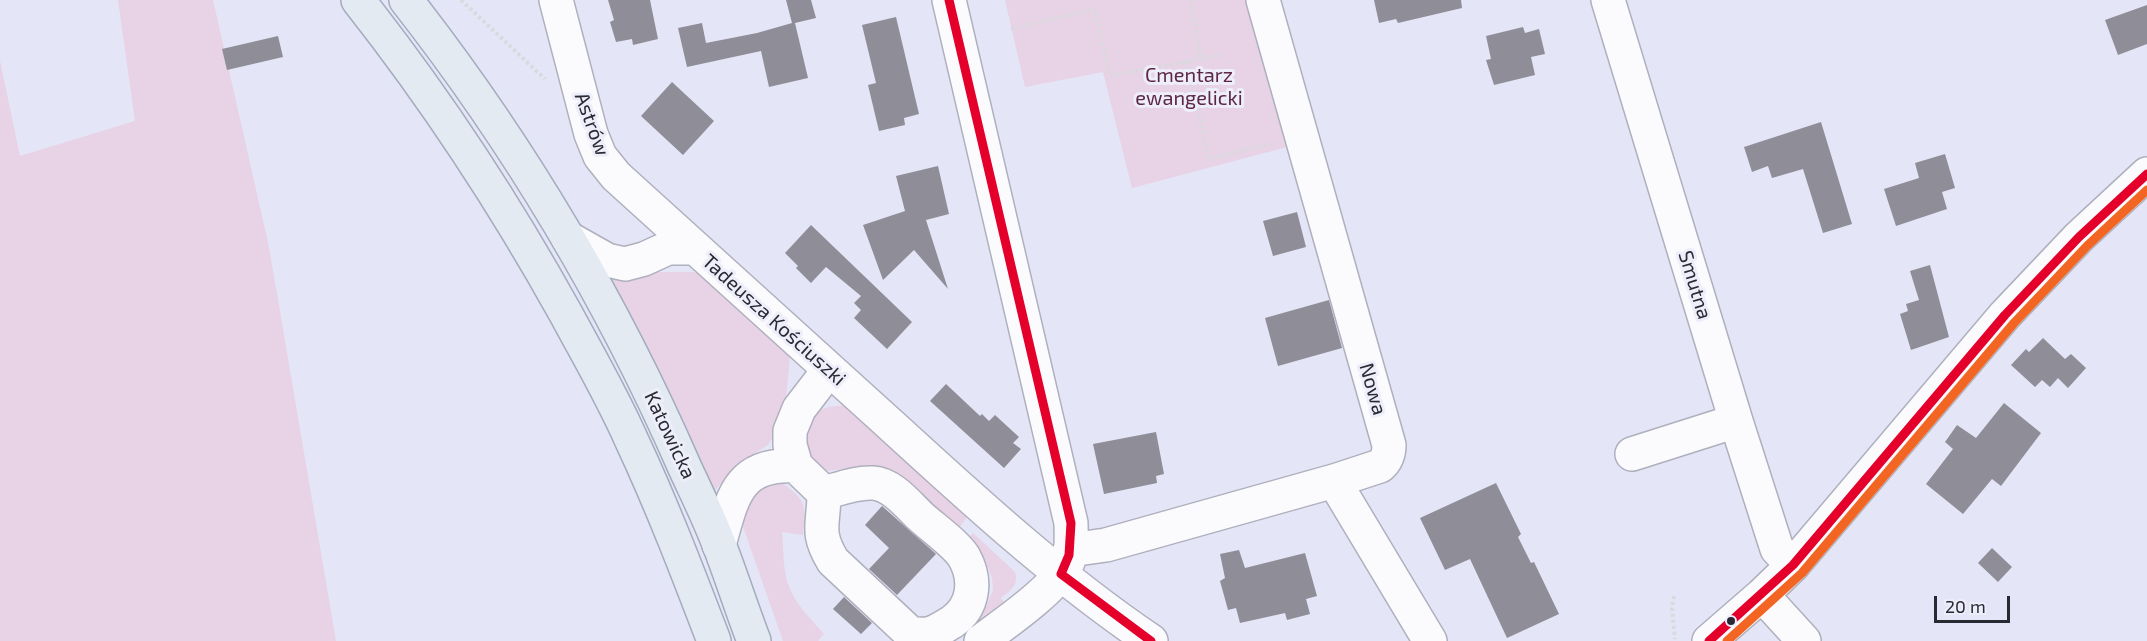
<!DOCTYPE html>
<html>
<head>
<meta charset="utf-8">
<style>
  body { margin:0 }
  #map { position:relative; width:2147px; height:641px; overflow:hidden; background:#e4e5f6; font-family:"Exo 2",sans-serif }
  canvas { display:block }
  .scale { position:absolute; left:1934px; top:596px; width:76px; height:27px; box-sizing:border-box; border:3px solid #292934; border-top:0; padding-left:8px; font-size:18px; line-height:21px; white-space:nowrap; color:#292934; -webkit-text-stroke:4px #edeefa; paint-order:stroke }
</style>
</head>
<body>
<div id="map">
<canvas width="2147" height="641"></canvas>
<div class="scale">20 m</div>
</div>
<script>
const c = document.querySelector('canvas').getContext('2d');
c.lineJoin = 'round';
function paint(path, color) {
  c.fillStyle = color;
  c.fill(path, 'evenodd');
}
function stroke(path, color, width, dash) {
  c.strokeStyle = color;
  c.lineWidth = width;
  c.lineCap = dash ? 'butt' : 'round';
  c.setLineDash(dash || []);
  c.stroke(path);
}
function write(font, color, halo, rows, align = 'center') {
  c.font = font + ' "Exo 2",sans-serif';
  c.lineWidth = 6;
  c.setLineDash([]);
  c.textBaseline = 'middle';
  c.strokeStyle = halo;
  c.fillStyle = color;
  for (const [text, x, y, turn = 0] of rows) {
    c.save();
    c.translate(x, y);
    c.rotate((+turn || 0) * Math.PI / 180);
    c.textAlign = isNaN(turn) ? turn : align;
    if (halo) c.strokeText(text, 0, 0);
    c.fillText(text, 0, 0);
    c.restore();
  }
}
paint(new Path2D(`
  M118,0H213L269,247L336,641H0V61L20,156L135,121Z
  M1005,0H1248L1291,146L1132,188L1103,72L1025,87Z
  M603,272H696L790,355L785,411L769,444L736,466L712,494Z
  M846,405L968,516L955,533L874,467L823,471C802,450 801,440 814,412L829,407Z
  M781,482C807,501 806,505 803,535L782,532C784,551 782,571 790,589C797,606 812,620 824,634L818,641H783L740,518L757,486Z
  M973,533L1015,572C1019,585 1011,590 1001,598L1005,604L952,641H937L987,605L993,590L992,578L985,560L965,542Z`), '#e8d2e5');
paint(new Path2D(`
  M608,0H650L658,39L633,45L632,39L616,42L610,22L614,20Z
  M786,0H811L816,18L795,23L808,78L769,87L761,51L687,67L678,28L702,23L706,43L757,33L792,23Z
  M1374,0H1461L1462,8L1398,23L1396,19L1379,23Z
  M2147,5V44L2118,55L2105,20Z
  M896,17L919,114L904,118L905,125L879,131L868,85L876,83L862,25Z
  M1523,27L1525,33L1539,29L1545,54L1531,57L1535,75L1494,85L1486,60L1491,59L1486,36Z
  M278,36L283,57L227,70L222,49Z
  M672,82L714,121L683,155L641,116Z
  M1821,122L1852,224L1823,233L1803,169L1772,178L1768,166L1752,172L1744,147Z
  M1945,154L1955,188L1942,192L1947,209L1896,226L1884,189L1919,178L1915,163Z
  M938,166L949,214L926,220L948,289L914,250L883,280L863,225L905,211L896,176Z
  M1297,212L1306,247L1273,256L1263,221Z
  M811,225L912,322L887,349L854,318L861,310L854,303L861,296L826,267L811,283L796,268L798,266L785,253Z
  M1930,265L1949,337L1911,350L1900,314L1908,311L1906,304L1919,300L1910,271Z
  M1329,300L1342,348L1278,366L1265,318Z
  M2043,338L2065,359L2071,354L2086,368L2068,388L2058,378L2050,387L2042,380L2035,387L2011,365L2026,349L2029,352Z
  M946,384L980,416L982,414L989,421L995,415L1019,437L1013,443L1021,449L1004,468L930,401Z
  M2004,403L2041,433L2001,486L1992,479L1963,514L1926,484L1953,449L1945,442L1957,425L1976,438Z
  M1156,432L1164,474L1156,476L1157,483L1104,494L1093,444Z
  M1496,483L1521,534L1518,537L1531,563L1534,562L1559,614L1507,638L1470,559L1445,570L1420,518Z
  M882,506L936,554L897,595L869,569L889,548L865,525Z
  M1992,548L2012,567L1998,582L1978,563Z
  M1239,550L1245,568L1305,553L1317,596L1306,599L1310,614L1287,620L1285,613L1240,623L1236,608L1228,610L1220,581L1225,578L1220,554Z
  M844,597L872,623L861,634L833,609Z`), '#8f8d98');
const minor = new Path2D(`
  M556,0L591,134L600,156L616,176C708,260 800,343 892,426C975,502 1058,578 1151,641
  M949,0L1071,523C1071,536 1073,552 1067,564C1055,589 1004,624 981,641
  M1608,0L1736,421L1777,549L1793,565
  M568,238L607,260L625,264L644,259L668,248H695
  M1632,454L1736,421
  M1334,481L1430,641
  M824,493C839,489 856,482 873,483C892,484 908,505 921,517C933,528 956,544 964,557C977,580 974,607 952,622C936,632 929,637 910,633L833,561C815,531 824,525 824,493L796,466L790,445V431L799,409L829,370
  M719,545C732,499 737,462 796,466
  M1070,550L1106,545L1334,481L1380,466C1387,460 1389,454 1389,445L1263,0
  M1762,595L1804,641
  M1709,641L1762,595L1793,565L2005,315L2079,237L2147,174`);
const major = new Path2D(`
  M358,0C436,99 505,204 566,314C588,355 612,396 631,439C662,505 688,573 714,641
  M406,0C518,143 612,301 685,468C697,494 710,520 720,547C732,578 742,610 754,641`);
stroke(minor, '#afb0bd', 36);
stroke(major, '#a2acbe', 36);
stroke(new Path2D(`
  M461,0L545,79
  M1191,0L1201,59
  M1011,29L1095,9L1110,76L1221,55
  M1187,61L1209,159L1274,143
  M1674,596L1672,608L1675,639`), '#d9d9de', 4, [3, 3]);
stroke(minor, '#fbfbfe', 33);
stroke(major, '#e4eaf2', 33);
stroke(new Path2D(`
  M949,0L1071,523L1069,555L1061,574L1151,641
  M1709,641L1793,565L2005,315L2079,237L2147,174`), '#e4002b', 9);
stroke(new Path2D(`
  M1727,641L1802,573L2014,323L2087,246L2147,190`), '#f26522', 9);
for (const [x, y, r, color] of [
  [1731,621,5,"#292934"]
]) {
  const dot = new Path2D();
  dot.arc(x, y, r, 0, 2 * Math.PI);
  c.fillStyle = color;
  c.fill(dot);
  stroke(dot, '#edeefa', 2);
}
write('20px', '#5d2645', '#edeefa', [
  ["Cmentarz",1189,75],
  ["ewangelicki",1189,98]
]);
write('20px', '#292934', '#edeefa', [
  ["Astrów",592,124,70],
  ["Smutna",1695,285,73],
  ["Tadeusza Kościuszki",774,320,42],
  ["Nowa",1373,389,74],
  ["Katowicka",670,435,65]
]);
</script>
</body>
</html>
